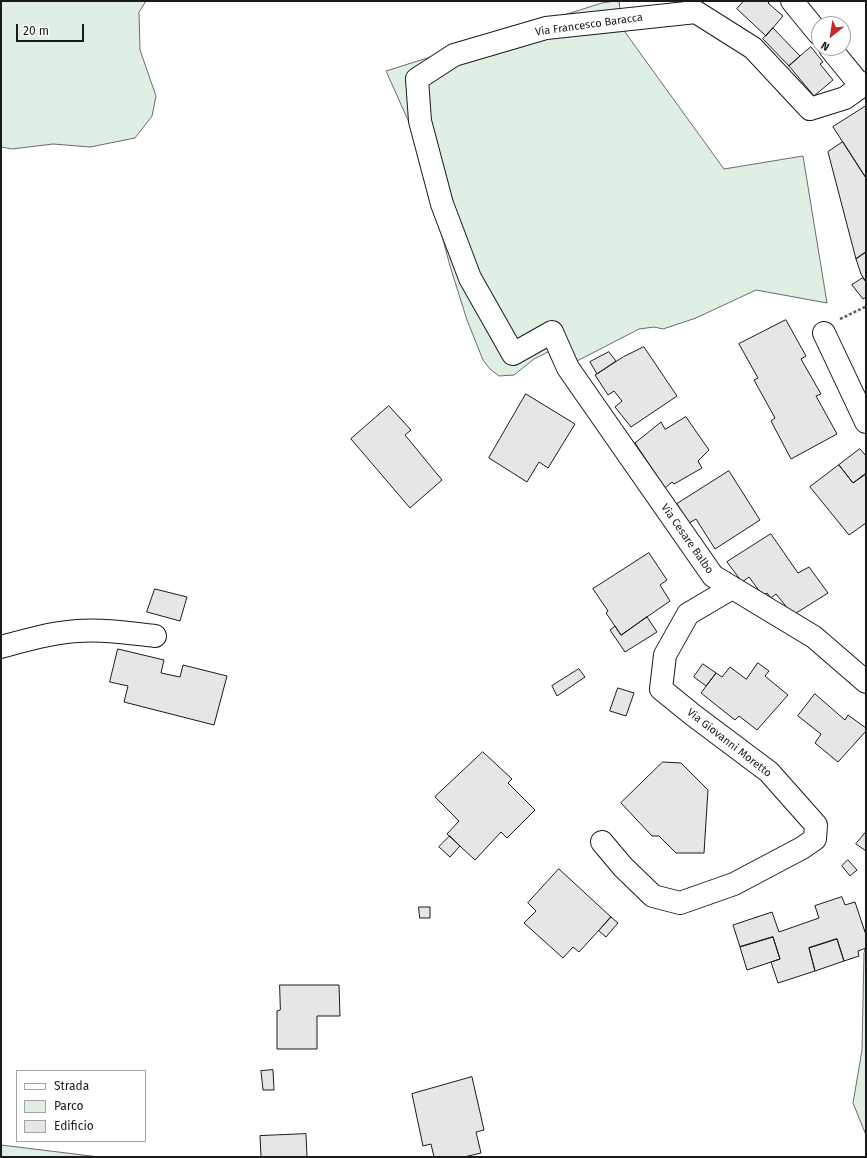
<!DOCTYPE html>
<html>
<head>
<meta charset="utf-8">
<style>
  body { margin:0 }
  #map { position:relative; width:867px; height:1158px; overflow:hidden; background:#fff; font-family:"Fira Sans",sans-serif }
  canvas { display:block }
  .frame { position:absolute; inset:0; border:2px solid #1a1a1a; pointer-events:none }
  .legend { position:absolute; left:16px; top:1070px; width:130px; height:72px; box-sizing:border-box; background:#fff; border:1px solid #a3a3a3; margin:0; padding:5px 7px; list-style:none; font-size:12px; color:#1a1a1a }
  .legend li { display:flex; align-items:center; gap:8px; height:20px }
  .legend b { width:20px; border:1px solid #a3a3a3 }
  .north { position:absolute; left:811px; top:16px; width:40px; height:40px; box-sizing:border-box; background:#fff; border:1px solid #a3a3a3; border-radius:50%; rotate:210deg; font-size:11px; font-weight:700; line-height:16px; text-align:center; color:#1a1a1a }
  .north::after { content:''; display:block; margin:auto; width:14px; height:18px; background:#c62828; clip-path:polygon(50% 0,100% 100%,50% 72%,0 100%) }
  .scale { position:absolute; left:16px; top:24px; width:68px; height:18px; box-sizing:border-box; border:2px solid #1a1a1a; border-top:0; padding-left:5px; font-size:12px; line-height:14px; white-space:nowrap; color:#1a1a1a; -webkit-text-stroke:3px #fff; paint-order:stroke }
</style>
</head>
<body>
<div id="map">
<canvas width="867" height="1158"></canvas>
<div class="frame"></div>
<ul class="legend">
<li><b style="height:5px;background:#fff"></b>Strada</li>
<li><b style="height:11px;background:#e0efe3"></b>Parco</li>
<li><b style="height:11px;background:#e6e6e6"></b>Edificio</li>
</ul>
<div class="north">N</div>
<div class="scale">20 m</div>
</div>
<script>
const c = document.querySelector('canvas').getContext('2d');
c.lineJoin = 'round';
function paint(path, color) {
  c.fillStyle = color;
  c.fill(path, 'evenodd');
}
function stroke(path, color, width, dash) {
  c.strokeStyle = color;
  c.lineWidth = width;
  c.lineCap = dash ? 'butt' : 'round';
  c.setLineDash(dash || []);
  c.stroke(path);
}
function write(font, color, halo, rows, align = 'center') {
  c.font = font + ' "Fira Sans",sans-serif';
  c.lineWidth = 3;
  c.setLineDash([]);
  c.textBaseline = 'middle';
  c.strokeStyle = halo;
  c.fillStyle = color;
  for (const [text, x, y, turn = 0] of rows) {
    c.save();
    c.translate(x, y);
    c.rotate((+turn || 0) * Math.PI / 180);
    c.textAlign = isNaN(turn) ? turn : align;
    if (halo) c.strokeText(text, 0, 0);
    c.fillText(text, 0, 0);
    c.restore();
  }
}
const green = new Path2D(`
  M1,1H146L139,12L140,50L156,96L152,116L135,138L90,147L53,144L12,149L1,147Z
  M619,1L622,28L724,169L803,156L827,303L756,290L696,318L663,329L654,327L639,329L577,361L548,352L534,359L514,375L499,376L490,369L483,360L467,320L450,266L416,138L386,71L602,3Z
  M866,946V1135L853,1103L862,1050L864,953Z
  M1,1145L99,1157H1Z`);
paint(green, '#e0efe3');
stroke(green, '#6a6a6a', 1);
const building = new Path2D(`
  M744,1H770L768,3L783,16L766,36L737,9Z
  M773,28L800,56L789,66L763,39Z
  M811,47L823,62L820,64L833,80L814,96L789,66Z
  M866,106V178L833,127Z
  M843,142L866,178V252L856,259L828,152Z
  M866,252V282L861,274L856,259Z
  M863,278L866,282V297L863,299L852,285Z
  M786,320L806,356L801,359L821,394L816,396L837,434L791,459L771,421L775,418L754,380L758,378L739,344Z
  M644,347L677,396L631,427L615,407L622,401L614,391L608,395L595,375L623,357Z
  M609,352L616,361L597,374L590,362Z
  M526,394L575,424L548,468L539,462L527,482L489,458Z
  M389,406L411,430L405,435L442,480L410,508L351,439Z
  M686,417L709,450L698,461L702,468L674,484L672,482L665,488L635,443L661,422L665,429Z
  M860,449L866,456V473L853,483L839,465Z
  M839,465L853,483L866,474V523L849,535L810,487Z
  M729,471L760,520L715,549L696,519L689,523L677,504Z
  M771,534L798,573L809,567L828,593L793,615L776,594L771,598L767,593L763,596L749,577L742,582L727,562Z
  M649,553L667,580L660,585L670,601L621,635L606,613L608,611L593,589Z
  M155,589L187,597L180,621L147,612Z
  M647,617L657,632L625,652L610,630L615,626L621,635Z
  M118,649L164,660L161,673L180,677L183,665L227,676L214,725L124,702L128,686L110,682Z
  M758,663L769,671L765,676L788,695L757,730L739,716L735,720L701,693L716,673L722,677L730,667L746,679Z
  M703,664L716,673L706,686L694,677Z
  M579,669L585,677L557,696L552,686Z
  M618,688L634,693L626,716L610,711Z
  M815,694L845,720L848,715L866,728V731L838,762L815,743L821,734L798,716Z
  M483,752L512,779L508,783L535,810L507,838L501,832L475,860L447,834L459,821L435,797Z
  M663,762L681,763L708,790L704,853H676L659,836H652L621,803Z
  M866,832V851L856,844Z
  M450,836L460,846L450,857L439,847Z
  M848,860L857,870L850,876L842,866Z
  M559,869L611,917L579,952L573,947L563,958L524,923L536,911L528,903Z
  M842,897L845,905L855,902L866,935V948L858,951L859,956L844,961L837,939L809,948L815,971L778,983L771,962L780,959L773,937L740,947L733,925L772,912L779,932L819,918L815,906Z
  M419,907H430V918H420Z
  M611,917L618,923L606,937L599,931Z
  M773,937L780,959L747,970L740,947Z
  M837,939L844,961L815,971L809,948Z
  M280,985H339L340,1016H317V1049H277V1011L280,1010Z
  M273,1070L274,1090H263L261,1071Z
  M472,1077L484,1130L476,1132L481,1153L464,1157H434L431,1144L423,1146L412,1094Z
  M306,1134L307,1157H261L260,1136Z`);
paint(building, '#e6e6e6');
stroke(building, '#1a1a1a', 1);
const minor = new Path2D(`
  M792,1L819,34
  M830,48L861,86
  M866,83L845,98L810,109L753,48L696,12L546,28L454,55L417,79L420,121L442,204L470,278L513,354L552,332L568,368L713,576L814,637L866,682
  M824,333L866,422
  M1,647C26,640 51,633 77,631C103,629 129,633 155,636
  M602,842L623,867L653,896L680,903L734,884L802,848L815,839L816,825L769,772L693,715L661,689L665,655L688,614L732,588`);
stroke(minor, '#1a1a1a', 24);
stroke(new Path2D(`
  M840,319L865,307`), '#5f5f5f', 2.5, [3, 2]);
stroke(minor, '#fff', 22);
write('11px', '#1a1a1a', '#fff', [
  ["Via Francesco Baracca",589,25,-8],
  ["Via Cesare Balbo",687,539,55],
  ["Via Giovanni Moretto",729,743,38]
]);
</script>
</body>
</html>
